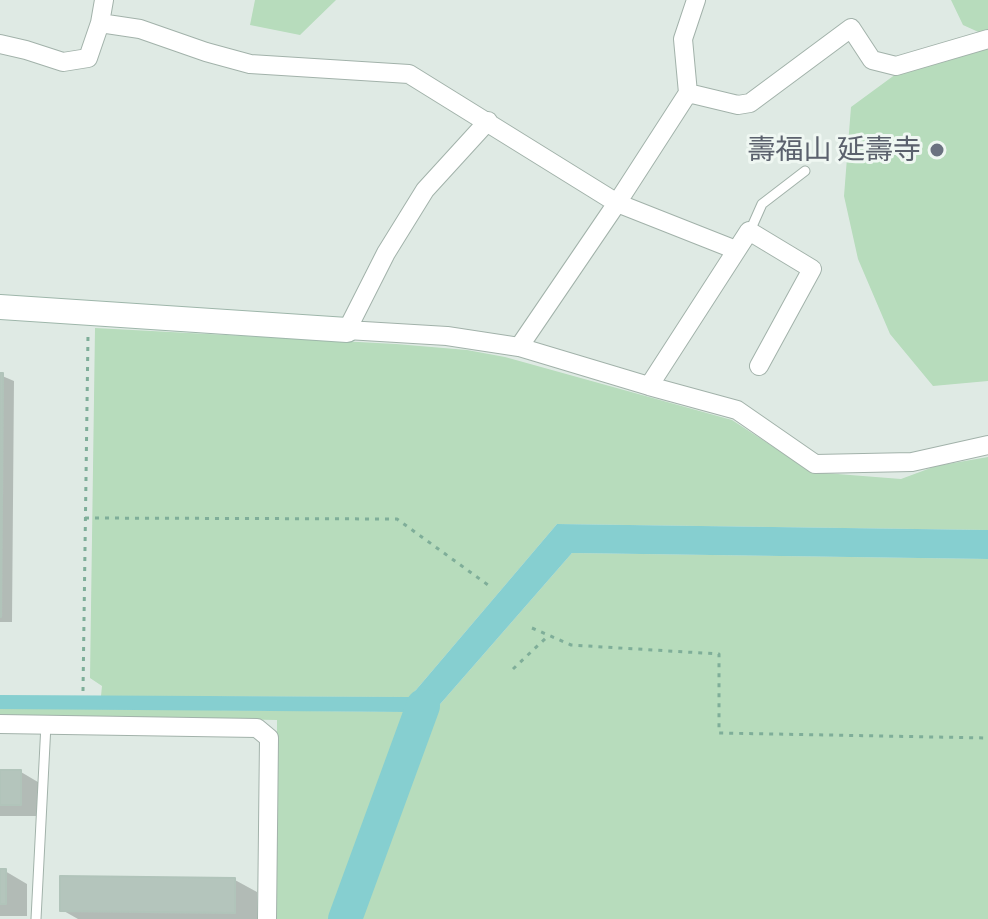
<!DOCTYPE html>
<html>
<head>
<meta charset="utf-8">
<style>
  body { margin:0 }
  canvas { display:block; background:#dfeae4 }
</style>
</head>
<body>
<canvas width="988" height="919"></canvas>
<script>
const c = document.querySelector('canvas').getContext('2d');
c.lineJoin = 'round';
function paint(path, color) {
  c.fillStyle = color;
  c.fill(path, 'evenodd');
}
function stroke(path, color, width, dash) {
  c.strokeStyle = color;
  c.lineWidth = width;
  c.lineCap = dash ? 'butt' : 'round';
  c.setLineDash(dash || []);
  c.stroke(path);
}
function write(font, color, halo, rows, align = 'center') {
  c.font = font + ' Barlow,"Noto Sans JP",sans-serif';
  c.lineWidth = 6;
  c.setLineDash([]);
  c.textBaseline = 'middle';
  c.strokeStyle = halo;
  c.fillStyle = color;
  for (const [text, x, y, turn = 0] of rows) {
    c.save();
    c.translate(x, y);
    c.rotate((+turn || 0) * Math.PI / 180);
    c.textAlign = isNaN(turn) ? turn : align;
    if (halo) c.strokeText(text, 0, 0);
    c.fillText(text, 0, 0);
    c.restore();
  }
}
paint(new Path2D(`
  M255,0H336L300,35L250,25Z
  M951,0H988V381L933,386L890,334L858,259L844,196L851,107L926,52L985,35L963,25Z
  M95,328L396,344L467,350L505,357L732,420L812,472L901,479L936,466L988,457V530L557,524L410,697L101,696L102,686L90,678Z
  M572,553L988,559V919H351L421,726Z
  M0,708L407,712L411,716L336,919H276L277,720L0,715Z`), '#b7dcbc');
paint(new Path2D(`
  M557,524L988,530V559L572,553L421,726L406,712L0,709V695L410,697Z`), '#86cfd0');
paint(new Path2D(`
  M0,375L14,381L12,622H0Z
  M0,772H21L43,785V816H0Z
  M0,871H5L27,884V916H0Z
  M235,880L257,892V919H78L62,910Z`), '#0003');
stroke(new Path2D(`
  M345,919L423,706`), '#86cfd0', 34);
const building = new Path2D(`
  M0,373H3L1,617H0Z
  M0,770H21V805H0Z
  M0,869H6V904H0Z
  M60,876L235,878V913L60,911Z`);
paint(building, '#b4c5bc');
stroke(building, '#b1c4ba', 2);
const lane = new Path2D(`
  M750,231L762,204L805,171
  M36,919L46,724`);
const street = new Path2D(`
  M100,23L140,29L206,52L250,64L409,74L617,203L736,250
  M0,44L26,50L63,62L88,58L100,23L104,0
  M688,93L738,105L750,103L851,28L872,60L896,66L988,39
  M488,121L425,190L386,253L347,330L447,336L519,347L649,386L737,410L815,464L912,462L988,445
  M519,347L617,203L688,93L683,39L696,0
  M649,386L749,231L812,269L759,366
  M0,724L257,728L269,738L267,919`);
const secondary = new Path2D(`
  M0,307L347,330`);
stroke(lane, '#a2b2aa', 11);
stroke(street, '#a2b2aa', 20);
stroke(secondary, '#9eb6aa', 26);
stroke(new Path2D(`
  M85,518L397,519L488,585
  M532,628L571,645L719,654V733L988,738
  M513,669L549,635
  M83,691L88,335`), '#7fae99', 3, [4, 6]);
stroke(lane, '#fff', 9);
stroke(street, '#fff', 18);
stroke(secondary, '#fff', 24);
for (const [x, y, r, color] of [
  [937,150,8,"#6b7280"]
]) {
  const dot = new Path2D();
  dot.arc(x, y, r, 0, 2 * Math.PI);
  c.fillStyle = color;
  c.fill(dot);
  stroke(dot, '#eff7f2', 3);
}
write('28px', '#5b616d', '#eff7f2', [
  ["壽福山 延壽寺",921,150]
], 'right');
</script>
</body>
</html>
